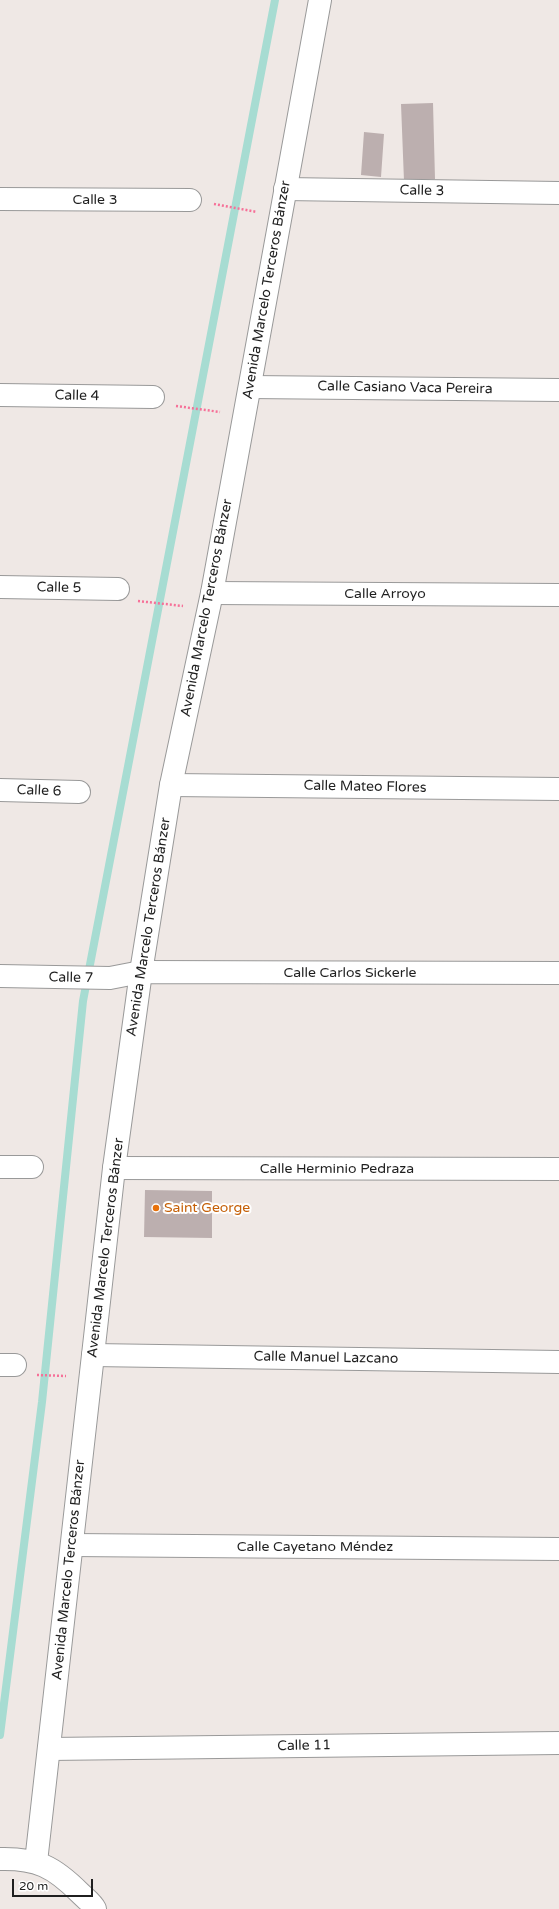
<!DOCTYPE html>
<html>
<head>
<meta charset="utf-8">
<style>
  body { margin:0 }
  #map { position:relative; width:559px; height:1909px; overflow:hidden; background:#efe8e5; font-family:"Varela Round",sans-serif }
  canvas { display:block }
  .scale { position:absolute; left:12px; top:1879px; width:81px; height:18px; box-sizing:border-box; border:2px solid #1f1f1f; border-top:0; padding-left:5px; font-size:12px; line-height:14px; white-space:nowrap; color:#1f1f1f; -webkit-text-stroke:3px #fff; paint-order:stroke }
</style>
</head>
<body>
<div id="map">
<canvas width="559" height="1909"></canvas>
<div class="scale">20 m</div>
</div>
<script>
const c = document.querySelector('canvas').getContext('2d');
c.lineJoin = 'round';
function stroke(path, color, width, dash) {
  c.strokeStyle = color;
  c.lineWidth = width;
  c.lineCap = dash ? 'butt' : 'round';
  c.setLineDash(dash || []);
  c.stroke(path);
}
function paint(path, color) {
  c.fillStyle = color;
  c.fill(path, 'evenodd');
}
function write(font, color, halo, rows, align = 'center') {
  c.font = font + ' "Varela Round",sans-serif';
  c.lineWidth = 4;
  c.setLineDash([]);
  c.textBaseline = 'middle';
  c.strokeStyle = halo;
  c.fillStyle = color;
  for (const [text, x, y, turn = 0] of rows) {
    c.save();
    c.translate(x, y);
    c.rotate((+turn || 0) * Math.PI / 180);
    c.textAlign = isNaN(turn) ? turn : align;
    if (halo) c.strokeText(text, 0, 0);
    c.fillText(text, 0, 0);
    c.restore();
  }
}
stroke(new Path2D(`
  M0,1735L42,1402L83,1001L275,0`), '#a7dcd2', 8);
paint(new Path2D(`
  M433,103L435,179L404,181L401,104Z
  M364,132L384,134L381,177L361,175Z
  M145,1190L212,1191V1238L144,1237Z`), '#bcafaf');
const minor = new Path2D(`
  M285,189L559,193
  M0,199L190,200
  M250,387L559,390
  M0,395L153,397
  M0,587L118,589
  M212,593L559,595
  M171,785L559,789
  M0,790L79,792
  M0,976L110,978L141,972L559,973
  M0,1167H32
  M114,1168L559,1169
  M93,1355L559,1362
  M0,1365H15
  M72,1545L559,1549
  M49,1749L559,1743`);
const tertiary = new Path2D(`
  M0,1859C37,1858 54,1867 80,1893C85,1898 92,1903 95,1909
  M36,1862L114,1168L141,972L171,785L212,593L320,0`);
stroke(minor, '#999', 24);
stroke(tertiary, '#999', 24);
stroke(new Path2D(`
  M214,204L257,212
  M176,406L220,412
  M138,601L183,606
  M37,1375L66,1376`), '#f67098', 2.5, [2, 2]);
stroke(minor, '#fff', 22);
stroke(tertiary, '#fff', 22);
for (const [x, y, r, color] of [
  [156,1208,4,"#e8710a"]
]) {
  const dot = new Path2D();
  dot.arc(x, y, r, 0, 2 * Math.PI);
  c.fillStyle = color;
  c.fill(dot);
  stroke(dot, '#fff', 1.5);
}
write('14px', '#1f1f1f', '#fff', [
  ["Calle 3",422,191,1],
  ["Calle 3",95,200],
  ["Avenida Marcelo Terceros Bánzer",267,290,-80],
  ["Calle Casiano Vaca Pereira",405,388,1],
  ["Calle 4",77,396,1],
  ["Calle 5",59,588,1],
  ["Calle Arroyo",385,594],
  ["Avenida Marcelo Terceros Bánzer",207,608,-79],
  ["Calle Mateo Flores",365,787,1],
  ["Calle 6",39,791,2],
  ["Avenida Marcelo Terceros Bánzer",149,927,-81],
  ["Calle Carlos Sickerle",350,973],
  ["Calle 7",71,978,1],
  ["Calle Herminio Pedraza",337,1169],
  ["Avenida Marcelo Terceros Bánzer",106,1248,-83],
  ["Calle Manuel Lazcano",326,1358,1],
  ["Calle Cayetano Méndez",315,1547],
  ["Avenida Marcelo Terceros Bánzer",69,1570,-84],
  ["Calle 11",304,1746,-1]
]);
write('14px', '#c56008', '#fff', [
  ["Saint George",164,1208]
], 'left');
</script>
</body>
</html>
